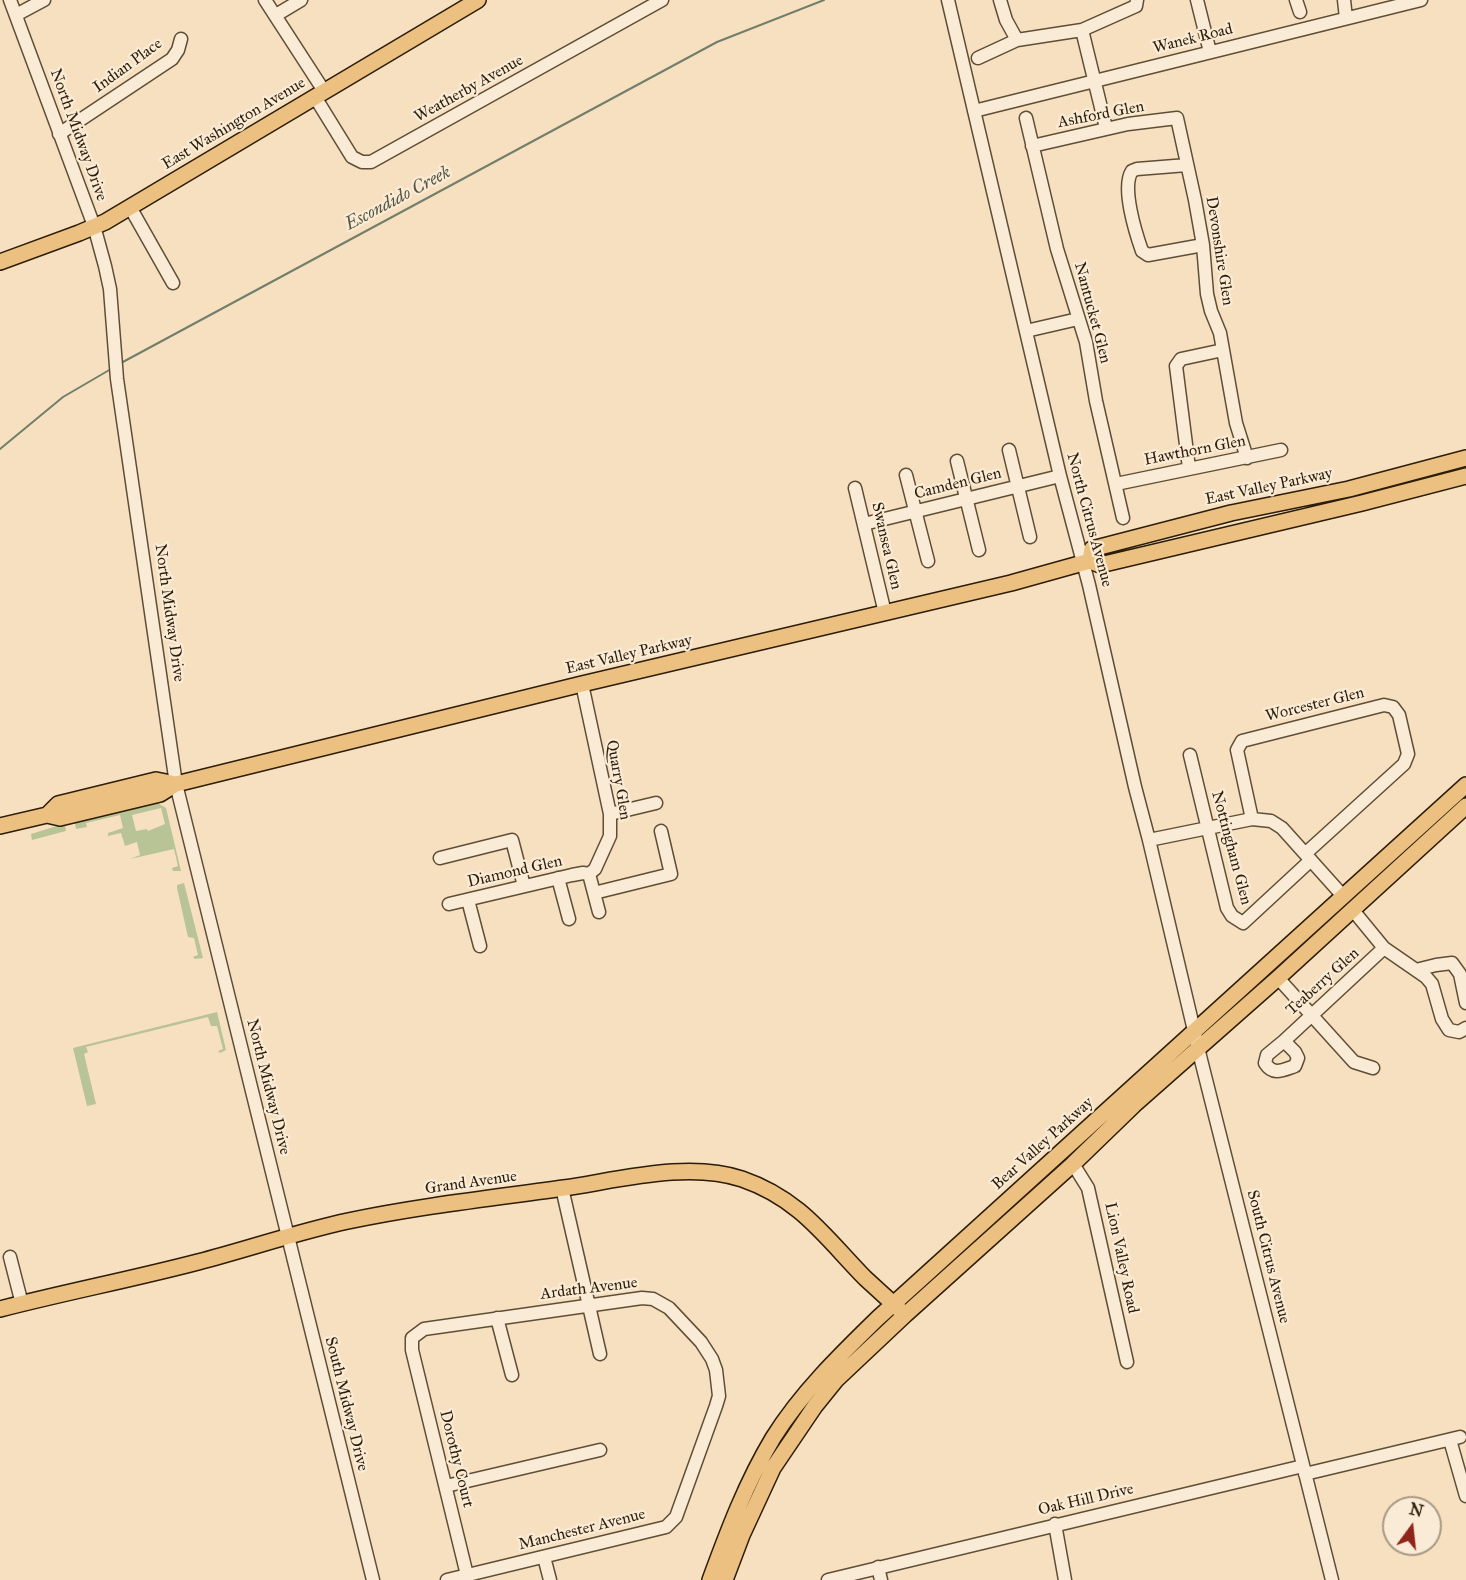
<!DOCTYPE html>
<html>
<head>
<meta charset="utf-8">
<style>
  body { margin:0 }
  #map { position:relative; width:1466px; height:1580px; overflow:hidden; background:#f7e0c0; font-family:"IM FELL Great Primer",serif }
  canvas { display:block }
  .north { position:absolute; left:1382px; top:1496px; width:60px; height:60px; box-sizing:border-box; background:#faebd6; border:2px solid #a89984; border-radius:50%; rotate:15deg; font-size:16px; font-weight:700; line-height:24px; text-align:center; color:#2c1d08 }
  .north::after { content:''; display:block; margin:auto; width:21px; height:27px; background:#8f2418; clip-path:polygon(50% 0,100% 100%,50% 72%,0 100%) }
</style>
</head>
<body>
<div id="map">
<canvas width="1466" height="1580"></canvas>
<div class="north">N</div>
</div>
<script>
const c = document.querySelector('canvas').getContext('2d');
c.lineJoin = 'round';
function paint(path, color) {
  c.fillStyle = color;
  c.fill(path, 'evenodd');
}
function stroke(path, color, width, dash) {
  c.strokeStyle = color;
  c.lineWidth = width;
  c.lineCap = dash ? 'butt' : 'round';
  c.setLineDash(dash || []);
  c.stroke(path);
}
function write(font, color, halo, rows, align = 'center') {
  c.font = font + ' "IM FELL Great Primer",serif';
  c.lineWidth = 4.5;
  c.setLineDash([]);
  c.textBaseline = 'middle';
  c.strokeStyle = halo;
  c.fillStyle = color;
  for (const [text, x, y, turn = 0] of rows) {
    c.save();
    c.translate(x, y);
    c.rotate((+turn || 0) * Math.PI / 180);
    c.textAlign = isNaN(turn) ? turn : align;
    if (halo) c.strokeText(text, 0, 0);
    c.fillText(text, 0, 0);
    c.restore();
  }
}
paint(new Path2D(`
  M156,802L166,808L181,871H173L172,868L178,866L174,849L130,859L140,855L137,842L125,846L121,833L108,836V833L123,828L120,815L86,823L87,827L76,829L75,823L80,821ZM161,808L165,824L148,831L147,829L136,831L132,815Z
  M60,825L65,826L66,831L32,840L31,834Z
  M184,883L203,958L195,959L193,957L198,955L194,938L188,937L177,888V885Z
  M217,1012L226,1050L220,1053L218,1051L223,1049L217,1026H211L208,1017L86,1047L88,1052L84,1054L96,1104L87,1106L73,1048Z`), '#b8c396');
stroke(new Path2D(`
  M121,363L717,42L824,0
  M0,449L63,397L111,369`), '#707e6a', 2);
const minor = new Path2D(`
  M10,0L94,226L105,266L110,289L117,379L176,784L373,1580
  M265,0L324,91
  M948,0L1060,476L1089,585L1135,787L1149,840L1201,1060L1332,1580
  M1000,0L1006,20L1017,40
  M1197,0L1210,52
  M1296,0L1300,12
  M1344,0L1346,18
  M16,15L44,0
  M276,15L301,0
  M1082,30L1106,128
  M978,58L1017,40L1082,30L1136,6L1137,0
  M315,97L352,157L362,162H371L662,0
  M974,111L1421,0
  M1026,118L1057,249L1086,342L1096,401L1123,518
  M59,134L172,59L178,50L181,39
  M1032,146L1128,124L1177,118L1195,200L1203,245L1207,294L1211,311L1220,333L1236,423L1247,458
  M1187,165L1137,169L1132,171C1121,187 1136,234 1142,251L1148,255L1203,245
  M130,207L173,283
  M1026,331L1078,319
  M1009,450L1030,537
  M957,461L979,550
  M1189,468L1176,366L1181,359L1223,350
  M906,475L928,561
  M1116,484L1281,450
  M855,488L885,613
  M864,524L1060,476
  M582,684L610,814V836L595,869L589,874
  M1190,755L1227,908L1232,916L1243,923L1311,860
  M610,814L656,803
  M1252,819L1237,750L1242,741L1384,705L1393,707L1399,715L1408,754L1404,764L1306,853
  M1149,840L1252,819L1271,821L1282,828L1343,896
  M440,858L512,840L524,886
  M589,874L599,912
  M558,878L569,919
  M594,893L671,874L661,831
  M468,900L480,946
  M449,904L572,875L583,873L589,874
  M1352,909L1384,948L1426,977L1432,984L1442,1019L1449,1030L1459,1032L1466,1028
  M1416,970L1436,965L1452,963L1460,974L1466,1003
  M1278,978L1354,1062L1373,1068
  M1284,1041L1384,948
  M1284,1041L1295,1052L1298,1058L1295,1066C1283,1070 1273,1076 1265,1063L1267,1055Z
  M1073,1164L1088,1188L1127,1362
  M562,1188L600,1354
  M10,1257L22,1304
  M497,1318L512,1375
  M1450,1440L1466,1496
  M1305,1474L1460,1437
  M446,1486L600,1450
  M1055,1524L1065,1580
  M544,1557L550,1580
  M878,1567L881,1580
  M447,1580C520,1563 593,1545 666,1527L676,1517L716,1406L719,1396L716,1370L712,1359L701,1342L669,1308L653,1299L642,1298L424,1329L412,1338V1350L467,1575
  M828,1580L1303,1466`);
const major = new Path2D(`
  M0,262L79,233L105,222L478,0
  M1090,561L1092,549L1231,513L1349,489L1466,458
  M47,815L58,804L156,780L176,784
  M0,826L47,815L60,818L160,794L176,784L582,684L1011,583L1090,561L1100,565L1362,503L1466,476
  M0,1309C66,1292 133,1279 198,1262C248,1249 297,1232 348,1221C420,1206 492,1198 564,1188C619,1180 688,1161 742,1179C800,1199 825,1237 865,1278C877,1289 889,1300 901,1311
  M710,1580C728,1531 746,1483 773,1438C801,1393 840,1355 878,1318L1466,785
  M725,1580L742,1535L773,1468L815,1406L836,1380L905,1315L1073,1164L1134,1105L1278,978L1466,806`);
stroke(minor, '#5f4e36', 15);
stroke(major, '#2c1d08', 18);
stroke(minor, '#faebd6', 12);
stroke(major, '#ecc080', 15);
write('16px', '#2c1d08', '#faebd6', [
  ["Wanek Road",1193,39,-14],
  ["Indian Place",128,66,-36],
  ["Weatherby Avenue",469,89,-29],
  ["Ashford Glen",1101,115,-11],
  ["East Washington Avenue",234,124,-31],
  ["North Midway Drive",78,135,70],
  ["Devonshire Glen",1219,251,81],
  ["Nantucket Glen",1092,313,75],
  ["Hawthorn Glen",1195,451,-11],
  ["Camden Glen",958,484,-14],
  ["East Valley Parkway",1269,487,-12],
  ["North Citrus Avenue",1089,520,75],
  ["Swansea Glen",886,546,77],
  ["North Midway Drive",169,613,82],
  ["East Valley Parkway",629,655,-13],
  ["Worcester Glen",1315,705,-14],
  ["Quarry Glen",618,780,80],
  ["Nottingham Glen",1231,848,75],
  ["Diamond Glen",515,872,-13],
  ["Teaberry Glen",1323,982,-42],
  ["North Midway Drive",268,1087,76],
  ["Bear Valley Parkway",1043,1144,-42],
  ["Grand Avenue",471,1183,-8],
  ["South Citrus Avenue",1268,1257,76],
  ["Lion Valley Road",1121,1258,78],
  ["Ardath Avenue",589,1289,-7],
  ["South Midway Drive",346,1404,76],
  ["Dorothy Court",456,1459,76],
  ["Oak Hill Drive",1086,1500,-13],
  ["Manchester Avenue",582,1530,-14]
]);
write('italic 18px', '#545541', '#faebd6', [
  ["Escondido Creek",398,199,-28]
]);
</script>
</body>
</html>
